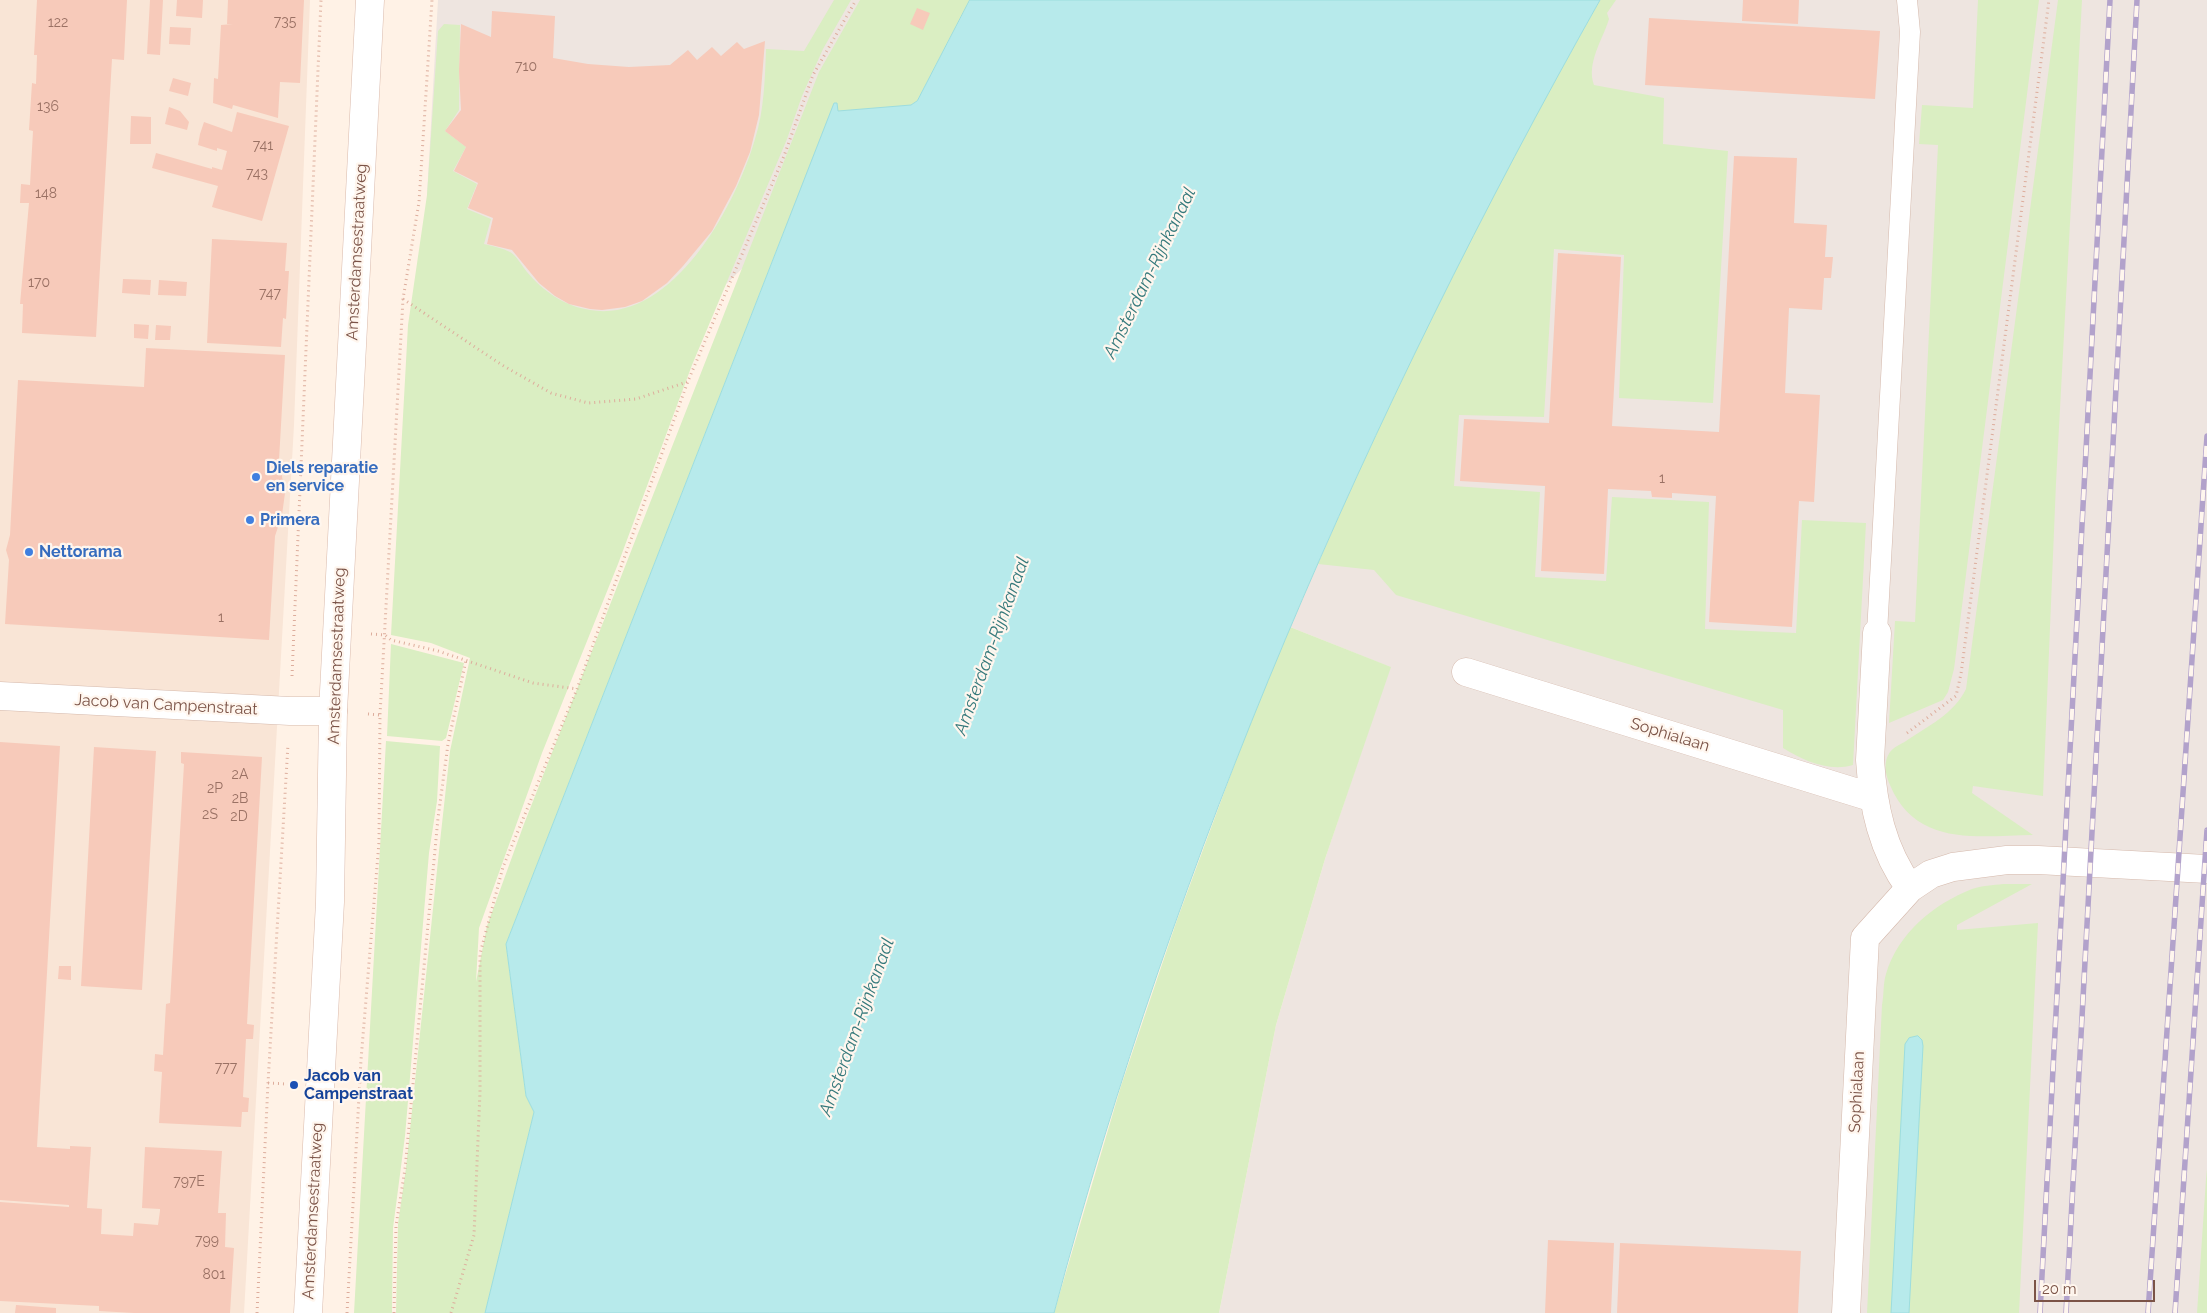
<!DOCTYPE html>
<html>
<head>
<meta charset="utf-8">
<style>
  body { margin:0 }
  #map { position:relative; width:2207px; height:1313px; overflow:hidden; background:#fff2e6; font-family:Raleway,sans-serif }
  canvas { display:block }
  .scale { position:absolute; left:2034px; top:1280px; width:121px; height:22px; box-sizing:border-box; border:2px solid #7b5347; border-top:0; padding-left:6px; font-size:15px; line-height:18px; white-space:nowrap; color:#7b5347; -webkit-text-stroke:4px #fff6ee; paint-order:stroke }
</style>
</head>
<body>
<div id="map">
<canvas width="2207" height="1313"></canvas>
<div class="scale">20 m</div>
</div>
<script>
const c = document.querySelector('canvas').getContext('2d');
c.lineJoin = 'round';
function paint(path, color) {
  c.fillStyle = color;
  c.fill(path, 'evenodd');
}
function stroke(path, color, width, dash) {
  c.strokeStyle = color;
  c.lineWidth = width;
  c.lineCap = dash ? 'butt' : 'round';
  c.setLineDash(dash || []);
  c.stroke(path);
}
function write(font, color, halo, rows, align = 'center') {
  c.font = font + ' Raleway,sans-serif';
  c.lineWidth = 4.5;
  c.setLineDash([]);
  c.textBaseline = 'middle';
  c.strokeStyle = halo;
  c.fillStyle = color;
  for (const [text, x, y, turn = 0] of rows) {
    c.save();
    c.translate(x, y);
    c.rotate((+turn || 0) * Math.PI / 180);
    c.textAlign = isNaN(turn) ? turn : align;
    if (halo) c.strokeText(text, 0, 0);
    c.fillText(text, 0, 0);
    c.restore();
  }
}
paint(new Path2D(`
  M0,0H310L294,425L244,1313H0Z`), '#f9e5d6');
paint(new Path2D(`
  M438,0H970L917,101L674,334L553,343L427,195Z
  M1600,0H2207V1313H1219L1276,1025L1325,859L1390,667L1290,627L1358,472L1511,162Z`), '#eee5e0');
paint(new Path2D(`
  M834,0H851L823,49L802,96L787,139L692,365L618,564L542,753L479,928L476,982L487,926L524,824L819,72L860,0H970L917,101L911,105L838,111L834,103L506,944L526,1096L534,1112L485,1313H396L398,1224L406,1168L439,851L450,751L470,658L431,643L391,635L408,325L427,195L438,31L444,24L460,25L459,110L445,131L466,147L453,171L477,184L467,209L491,219L484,244C492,246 502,248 510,252C516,255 522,266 527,272C543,291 564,306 590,310C673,324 736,205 755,139C764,111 765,78 766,49L804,51Z
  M1600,0H1616L1607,13L1609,19C1603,39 1586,63 1594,85L1664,98L1663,144L1728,151L1713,403L1619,398L1624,255L1554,249L1544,417L1459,415L1454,486L1540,492L1535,577L1606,581L1612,497L1709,502L1705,629L1796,633L1802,520L1866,523L1853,765C1829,772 1804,761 1783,748V710L1396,595L1374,570L1318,564C1377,428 1441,293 1510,162C1539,107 1570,54 1600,0Z
  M1978,0H2039L1954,669L1948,692L1943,700L1889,723L1895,621L1915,622L1938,145L1919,144L1922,105L1973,108Z
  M2058,0H2082L2056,483L2043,796L1973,786L1972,793L2033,835C1977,836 1916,847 1890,785C1885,774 1883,762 1890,752C1894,747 1901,744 1906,741C1928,726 1954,714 1966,689Z
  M1290,627L1391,667L1325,859L1276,1025L1219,1313H1054L1121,1086L1177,920L1248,728Z
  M391,644L464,663L446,738L442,741L387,736Z
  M386,741L440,746L437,801L429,853L405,1136L393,1228L392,1311V1313H354Z
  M2003,884H2032L1957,925V930L2038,923L2019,1313H1867L1882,1005C1884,995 1883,983 1886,974C1898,933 1934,904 1972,889C1981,886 1993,885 2003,884Z
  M2207,1169V1313H2197L2206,1179Z`), '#daeec2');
const water = new Path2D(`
  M970,0H1600C1367,414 1176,853 1054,1313H485L534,1112L526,1096L506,944L834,103H837L838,111L911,105L917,101Z
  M1918,1036L1922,1040L1923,1046L1909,1313H1891L1905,1044L1909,1038Z`);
paint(water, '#b7eaeb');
stroke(water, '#9cddde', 1);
paint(new Path2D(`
  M37,0H127L124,60L112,59L96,337L22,333L23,304H20L29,203H20L21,184L30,185L33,131L29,130L32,83L36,84L37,55H34Z
  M150,0H163L160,55L147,54Z
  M177,0H203L202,18L176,16Z
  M228,0H304L300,83L280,82L278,118L233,105L232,109L213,103L214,78L218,79L221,25L233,24H227Z
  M1743,0H1799L1798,24L1742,21Z
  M917,8L930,13L923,30L910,24Z
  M492,11L555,16L553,58L588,64L629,67L670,65L688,50L697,60L712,47L721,56L737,42L744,49L765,41L759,115L750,152L736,186L712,231L683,266L667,283L642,301L625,307L602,310L590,309L569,304L555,296L539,283L512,250L487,244L493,218L468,208L478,183L454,171L466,147L445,131L461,110L459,71L461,24L491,37Z
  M1649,18L1880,31L1875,99L1645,85Z
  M170,27L191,28L190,45L169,44Z
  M173,78L191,83L188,96L169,91Z
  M169,107L180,111L189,122L187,130L165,124Z
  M237,112L289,126L262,221L212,207L218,186L152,168L156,153L212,169V167L222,170L227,151L217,148V151L198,145L200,134L204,122L232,132Z
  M131,116L151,117V144H130Z
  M1734,156L1797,158L1794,223L1827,225L1825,257H1833L1831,278H1824L1822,310L1789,308L1785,393L1820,395L1814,502L1799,501L1792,627L1709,622L1716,496L1672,493V498L1652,497L1651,491L1608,489L1604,574L1541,571L1545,486L1460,481L1464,419L1549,423L1558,253L1621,257L1612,426L1719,432Z
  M212,239L287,243L285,271H289L286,319L283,318L281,347L207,343Z
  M123,279L151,280L150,295L122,293Z
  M159,280L187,282L186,296L158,295Z
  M134,324L149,325L148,339L134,338Z
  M156,325L171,326L170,340H155Z
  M146,348L285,355L279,460L285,493L282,515L275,536L269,640L5,624L9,560L6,550L10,535L18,380L144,387Z
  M0,742L60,746L37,1147L70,1149V1146L91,1147L87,1208L102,1209L101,1234L133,1236L134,1223L158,1225L160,1211V1209L142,1208L145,1147L222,1151L218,1213H226L225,1247L234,1248L230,1313H134L99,1311V1306L0,1301V1202L69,1207V1205L0,1200Z
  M94,747L156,751L142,990L81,986Z
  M181,752L262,757L247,1024L254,1025L253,1039H246L243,1097L249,1098L248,1112H242L241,1127L159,1123L162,1072L154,1071L155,1054L163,1055L166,1004L170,1003L184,764L181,763Z
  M59,966H71V980L58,979Z
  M1548,1240L1614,1243L1611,1313H1545Z
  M1620,1243L1801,1251L1798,1313H1617Z
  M16,1305L56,1308V1313H15Z`), '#f7caba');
const service = new Path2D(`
  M1877,633L1910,32L1907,0`);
const minor = new Path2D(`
  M1877,633L1870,760C1873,806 1882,850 1910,888
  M1466,672L1874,798
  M0,696L290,711H333
  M1846,1313L1865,938L1910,888L1931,874L1953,867L2007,860H2038L2207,869`);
const secondary = new Path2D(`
  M308,1313L330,902L333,711L370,0`);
stroke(service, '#d5b9ac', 21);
stroke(minor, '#d5b9ac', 29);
stroke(secondary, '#dabaac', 29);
stroke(new Path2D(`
  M403,299L502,365L551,393L588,403L636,399L687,382
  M371,634L385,635L391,640L438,651L533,683L577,689
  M292,676L321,0
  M368,714L380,715
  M1907,733L1956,696L1961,674L2049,0
  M268,1083L286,1084
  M257,1313L268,1083L288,744
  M347,1313L361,1060L379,842L380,715L403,299L419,202L432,0
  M394,1313L396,1226L405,1169L438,818L448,744L466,660
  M451,1313L474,1235L480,1092V954L503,867L577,689L688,381L784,156L813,75L856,0`), '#ddad9c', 3, [1, 4]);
stroke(service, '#fff', 20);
stroke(minor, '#fff', 28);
stroke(secondary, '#fff', 28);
const rail = new Path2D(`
  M2040,1313L2110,0
  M2066,1313L2137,0
  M2148,1313L2207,436
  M2175,1313L2207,830`);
stroke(rail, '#b2a2cb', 5.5);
stroke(rail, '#fff6ee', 4, [11]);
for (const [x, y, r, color] of [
  [256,477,5,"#3f7fe0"],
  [250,520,5,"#3f7fe0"],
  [29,552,5,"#3f7fe0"],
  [294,1085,5,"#1a4fb4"]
]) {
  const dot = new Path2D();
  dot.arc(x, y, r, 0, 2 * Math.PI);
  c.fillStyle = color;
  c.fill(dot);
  stroke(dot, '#fff6ee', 2);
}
write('14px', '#9a7164', null, [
  ["735",285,22],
  ["122",58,23],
  ["710",526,67],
  ["136",48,107],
  ["741",263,146],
  ["743",257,174],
  ["148",46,194],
  ["170",39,283],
  ["747",270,294],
  ["1",1662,479],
  ["1",221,618],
  ["2A",240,775],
  ["2P",215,789],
  ["2B",240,799],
  ["2S",210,815],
  ["2D",239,817],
  ["777",226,1068],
  ["797E",189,1182],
  ["799",207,1241],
  ["801",214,1275]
]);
write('16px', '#7b5347', '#fff6ee', [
  ["Amsterdamsestraatweg",357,252,-87],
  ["Amsterdamsestraatweg",337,656,-88],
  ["Jacob van Campenstraat",166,705,3],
  ["Sophialaan",1670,735,17],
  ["Sophialaan",1857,1092,-87],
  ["Amsterdamsestraatweg",313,1211,-87]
]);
write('bold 16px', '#366cbe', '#fff6ee', [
  ["Diels reparatie",266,468],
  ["en service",266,486],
  ["Primera",260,520],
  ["Nettorama",39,552]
], 'left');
write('bold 16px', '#164399', '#fff6ee', [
  ["Jacob van",304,1076],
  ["Campenstraat",304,1094]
], 'left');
write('italic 18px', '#35797b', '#fff6ee', [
  ["Amsterdam-Rijnkanaal",1150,273,-64],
  ["Amsterdam-Rijnkanaal",992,646,-70],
  ["Amsterdam-Rijnkanaal",857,1027,-70]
]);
</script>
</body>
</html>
